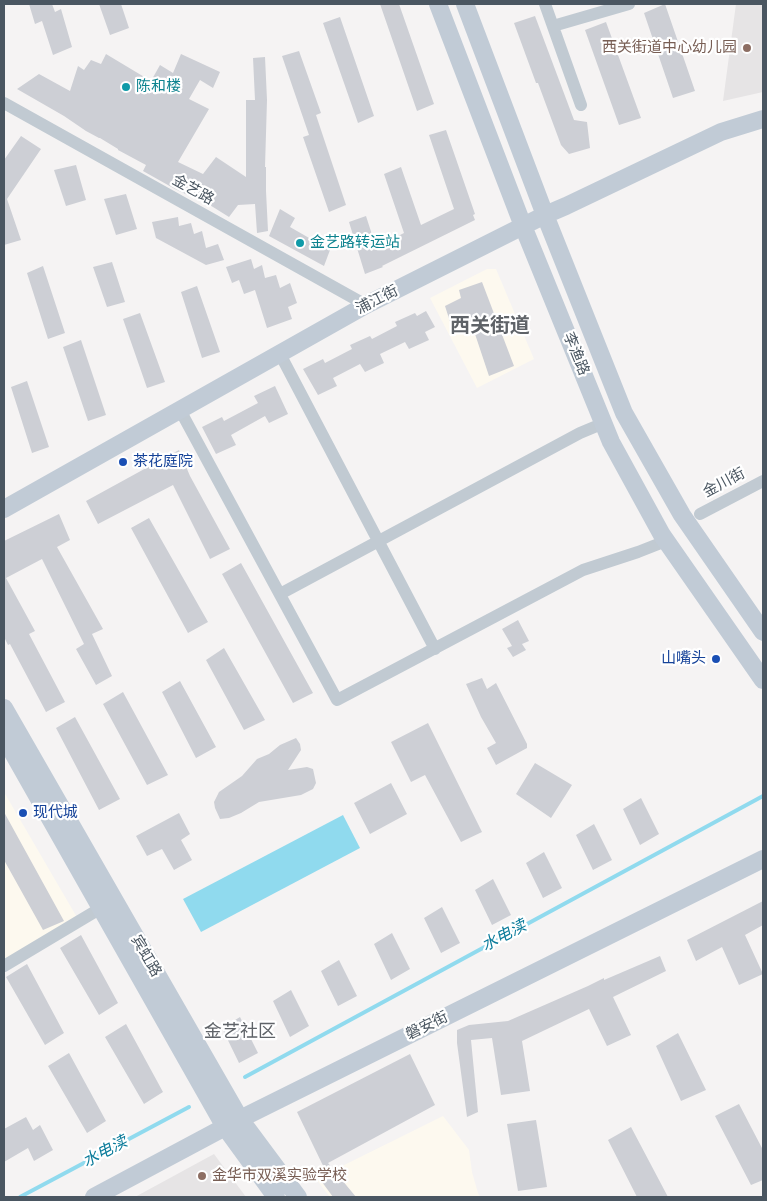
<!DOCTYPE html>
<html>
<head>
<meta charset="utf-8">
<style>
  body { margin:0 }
  #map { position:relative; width:767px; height:1201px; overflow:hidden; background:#f5f3f3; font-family:"PT Sans Narrow",sans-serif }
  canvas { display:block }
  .frame { position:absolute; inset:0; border:5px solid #4a5661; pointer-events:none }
</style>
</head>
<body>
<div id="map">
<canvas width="767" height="1201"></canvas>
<div class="frame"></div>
</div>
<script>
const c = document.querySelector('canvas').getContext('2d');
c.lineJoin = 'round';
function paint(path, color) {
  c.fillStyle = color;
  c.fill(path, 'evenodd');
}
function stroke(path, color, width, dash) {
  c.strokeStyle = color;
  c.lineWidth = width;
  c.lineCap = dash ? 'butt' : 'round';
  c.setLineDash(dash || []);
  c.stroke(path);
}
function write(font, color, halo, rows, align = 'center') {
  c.font = font + ' "PT Sans Narrow","Noto Sans SC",sans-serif';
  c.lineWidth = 4.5;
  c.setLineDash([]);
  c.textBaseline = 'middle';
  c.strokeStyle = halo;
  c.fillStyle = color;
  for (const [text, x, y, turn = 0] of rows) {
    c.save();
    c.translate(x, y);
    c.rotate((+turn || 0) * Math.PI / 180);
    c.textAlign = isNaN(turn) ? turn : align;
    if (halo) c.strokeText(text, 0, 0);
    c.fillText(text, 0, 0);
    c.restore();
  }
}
paint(new Path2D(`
  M487,269H496L534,359L477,388L430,298Z
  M4,792L82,926L4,971Z
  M443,1116L469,1150L472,1172L478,1193L480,1197H330L316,1179Z`), '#fdf9ef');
paint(new Path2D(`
  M736,4H763V92L723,101Z
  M214,1154L246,1197H135Z`), '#e6e4e5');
paint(new Path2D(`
  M343,815L360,848L201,932L183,899Z`), '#90daee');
stroke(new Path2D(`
  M245,1077L763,796
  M20,1197L189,1107`), '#90daee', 4);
paint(new Path2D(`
  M29,4H52L55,12L61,9L72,47L53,55L42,21L35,24Z
  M99,4H121L129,28L110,35Z
  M380,4H399L434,104L417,111Z
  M665,4L695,91L673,98L644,13Z
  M535,16L574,120L587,122L590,148L569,154L561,145L538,83H536L514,23Z
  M340,17L374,116L358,123L323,23Z
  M606,22L641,118L619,125L585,30Z
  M299,51L321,113L316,115L346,205L329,212L303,137L309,135L282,56Z
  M106,54L151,81L160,65L173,73L181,54L220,72L213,88L200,80L189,99L209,109L178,162L203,174L216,157L246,177V100H255L253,58L265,57L267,100L265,167H266V191L268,231L257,233L255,204L238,205L229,217L197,197L196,199L175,189L143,171L146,165L118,150V149L100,138H99L86,131L64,116L17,89L39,74L70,91L78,66L84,70L91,60L101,64Z
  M446,130L475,214L473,215L475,220L382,266L383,267L365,274L349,222L366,216L376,247L404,233L384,174L401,167L421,225L454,209L429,135Z
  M21,136L41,149L7,199L21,240L4,245V160Z
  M76,165L86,200L66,206L54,170Z
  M126,194L137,229L116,235L104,199Z
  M280,209L295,218L290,227L330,250L324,266L269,236Z
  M178,217L179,226L191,223L194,234L202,231L206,248L218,244L224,260L206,265L156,238L152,222Z
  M251,259L254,269L262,265L265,278L276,275L280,288L290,283L297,303L288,307L292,319L267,328L255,290L244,294L239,280L232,283L226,267Z
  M112,262L125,302L107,307L93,267Z
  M43,266L65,333L48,339L27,273Z
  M482,282L514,366L489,376L473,328L454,334L445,306L461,298L459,290Z
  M197,286L220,352L202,358L181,292Z
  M426,311L435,327L425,332L429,340L409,349L405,342L380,354L384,363L365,372L360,364L333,378L337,386L318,395L303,369L323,359L325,363L352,349L350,345L370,336L372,339L397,326L395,322L415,313L417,316Z
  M140,313L165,382L147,388L123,319Z
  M81,340L106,415L88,421L63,347Z
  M27,381L49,447L32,453L11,387Z
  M275,386L288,414L269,423L265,416L231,435L236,445L216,454L202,427L222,417L224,421L258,403L254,396Z
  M179,450L190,476L230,549L210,559L173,485L98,524L86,501Z
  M59,514L70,540L57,547L103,629L92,634L112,676L96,685L76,649L84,644L42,559L6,578L35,631L29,634L65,702L46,712L10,644L8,645L4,637V541Z
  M149,518L208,622L188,633L131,528Z
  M241,563L313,693L293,703L222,574Z
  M518,620L529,641L522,644L526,650L513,657L507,648L512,646L502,629Z
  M224,648L265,720L244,730L206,660Z
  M482,678L487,689L496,683L527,744V748L496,765L487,748L496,743L481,717L466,684Z
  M180,681L216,747L196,758L162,692Z
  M123,692L168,775L147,785L103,704Z
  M75,717L120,799L99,810L56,728Z
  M428,723L482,832L461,842L425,775L411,782L391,742Z
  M296,738L300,744L301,750L288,770L307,767L313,769L316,783L313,789L301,795L259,802L241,813L229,818L220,819L215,808L214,802L219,792L242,776L257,759L269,754L280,745Z
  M535,763L572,785L551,818L516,794Z
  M391,783L407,814L370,834L354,803Z
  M641,798L659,834L640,845L623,809Z
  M4,812L64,921L43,930L4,860Z
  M179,813L190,834L181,840L192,860L174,870L162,849L147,856L136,836Z
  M594,824L612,860L593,870L576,835Z
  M544,852L562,888L543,898L526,863Z
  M493,879L511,915L492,925L475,890Z
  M763,901V925L745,935L763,974L739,985L722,947L696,961L687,940Z
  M442,907L460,943L441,953L424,918Z
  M392,933L410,969L391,980L374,944Z
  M81,935L118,1003L99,1015L60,948Z
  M660,956L666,971L613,997L631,1035L607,1046L589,1009L522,1041L530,1091L501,1095L492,1038L471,1040L478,1112L467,1117L457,1043V1030L469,1025L508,1021L588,986L604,978V980Z
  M339,960L357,996L338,1006L321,971Z
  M27,964L64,1033L45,1045L6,977Z
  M291,990L309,1026L290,1037L273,1001Z
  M240,1017L258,1053L239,1063L222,1028Z
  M126,1024L163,1092L144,1104L105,1037Z
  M678,1033L706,1090L681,1101L656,1046Z
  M69,1053L106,1121L87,1133L48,1066Z
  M410,1054L435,1105L328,1163L356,1197H333L322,1182L329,1178L297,1112Z
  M739,1104L763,1150V1180L751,1185L715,1116Z
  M26,1117L33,1130L40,1125L53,1150L34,1161L28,1148L4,1162V1129Z
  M536,1120L547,1187L518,1191L507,1124Z
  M631,1127L668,1197H637L608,1140Z`), '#cdcfd5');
stroke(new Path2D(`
  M545,4L581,105
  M553,26L629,4
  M4,103L366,305
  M280,354L435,649
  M180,410L337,700L583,570L638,552L666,541
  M700,514L763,481
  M280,594L580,433L604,423
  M4,966L101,908`), '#c1cad2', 12);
stroke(new Path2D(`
  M438,4L523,226L611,442L662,535L763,680
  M465,4L545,215L624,413L682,515L763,632
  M4,509L366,305L545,215L566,206L721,132L763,119
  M4,708L240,1119L298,1197
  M4,737L225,1127L276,1197
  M94,1197L240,1119L763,859`), '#c1cbd6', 18);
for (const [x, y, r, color] of [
  [747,48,5,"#8d6e63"],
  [126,87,5,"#0f9aa8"],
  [300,243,5,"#0f9aa8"],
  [123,462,5,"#1a4fb4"],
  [716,659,5,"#1a4fb4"],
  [23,813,5,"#1a4fb4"],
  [202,1176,5,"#8d6e63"]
]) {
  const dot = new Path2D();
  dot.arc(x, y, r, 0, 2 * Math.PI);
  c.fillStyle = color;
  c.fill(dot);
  stroke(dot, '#fff', 2);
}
write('15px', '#785e54', '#fff', [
  ["西关街道中心幼儿园",737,48],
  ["金华市双溪实验学校",212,1176,"left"]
], 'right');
write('15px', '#0d838f', '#fff', [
  ["陈和楼",136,87],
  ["金艺路转运站",310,243]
], 'left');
write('15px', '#4a5661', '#fff', [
  ["金艺路",193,190,29],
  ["浦江街",377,300,-27],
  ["李渔路",576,354,68],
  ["金川街",724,483,-28],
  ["宾虹路",146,956,60],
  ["磐安街",427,1026,-26]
]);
write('15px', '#164399', '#fff', [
  ["茶花庭院",133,462],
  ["山嘴头",706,659,"right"],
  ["现代城",33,813]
], 'left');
write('italic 16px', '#0c7c9b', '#fff', [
  ["水电渎",504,936,-28],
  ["水电渎",105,1152,-28]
]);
write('18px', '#5f6368', '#fff', [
  ["金艺社区",240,1032]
]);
write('bold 20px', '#5f6368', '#fff', [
  ["西关街道",490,326]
]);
</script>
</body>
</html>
